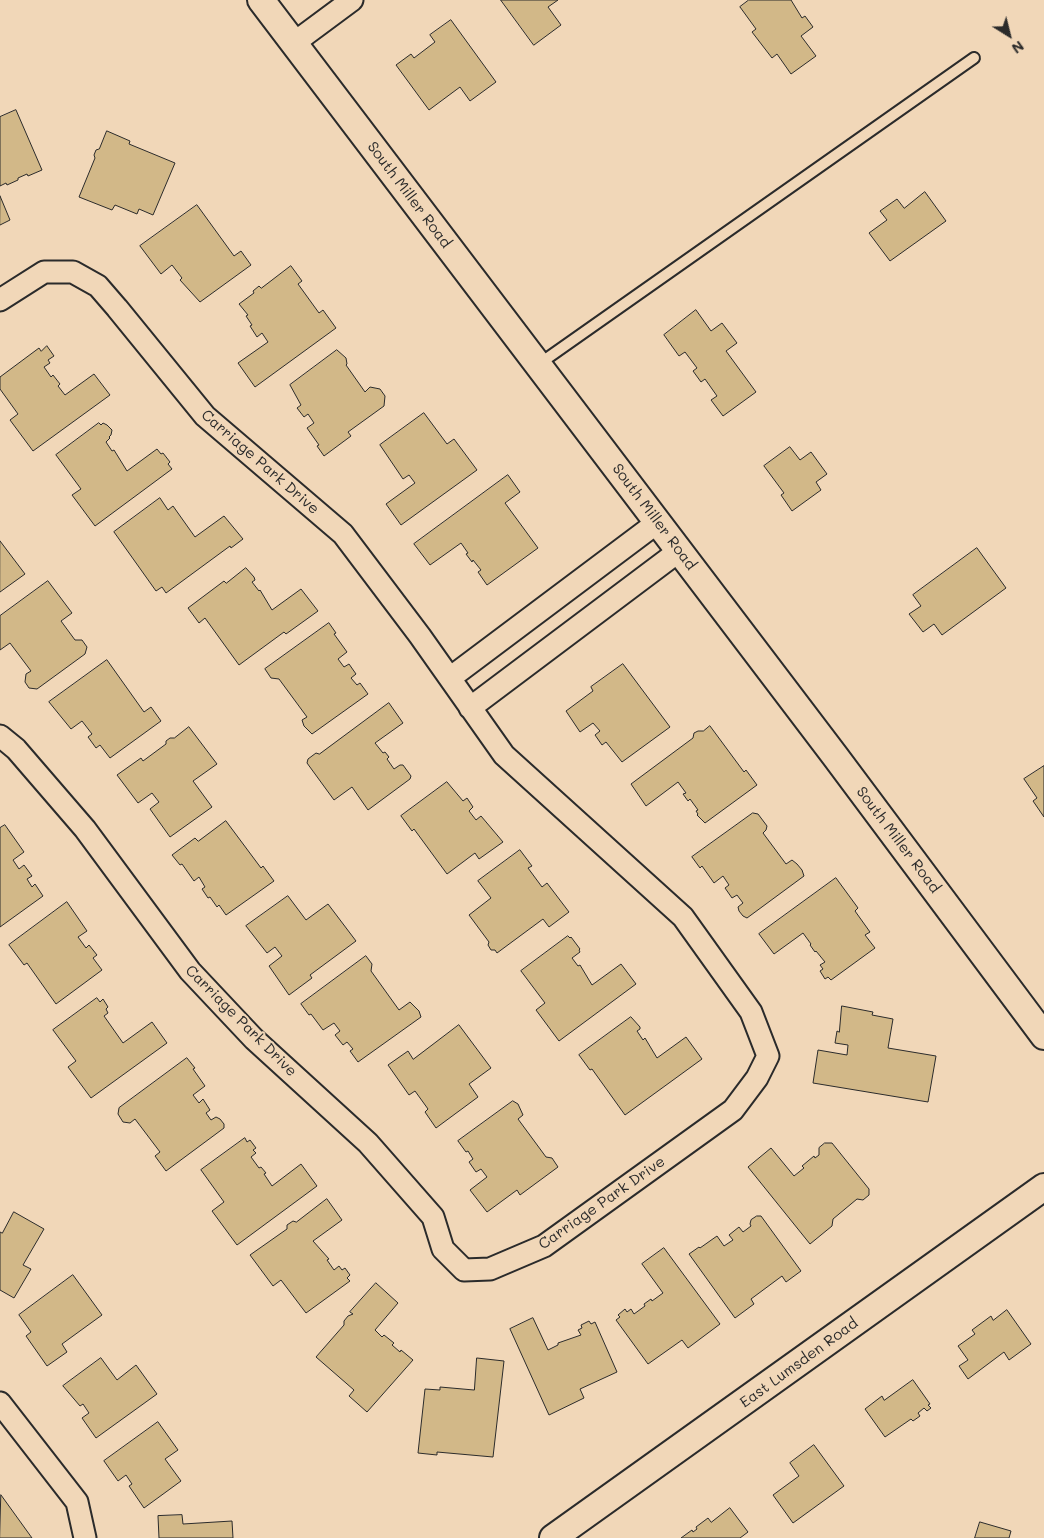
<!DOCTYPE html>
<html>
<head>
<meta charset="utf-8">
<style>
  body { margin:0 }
  #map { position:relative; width:1044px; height:1538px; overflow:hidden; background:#f1d7b8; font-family:Mali,sans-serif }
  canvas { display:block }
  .north { position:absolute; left:984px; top:10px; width:50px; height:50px; -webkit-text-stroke:4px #f1d7b8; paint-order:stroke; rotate:144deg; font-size:14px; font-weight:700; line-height:20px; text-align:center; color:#2b2b2b }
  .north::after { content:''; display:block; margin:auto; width:18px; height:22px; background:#2b2b2b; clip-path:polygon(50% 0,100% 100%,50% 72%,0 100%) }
</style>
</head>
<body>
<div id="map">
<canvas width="1044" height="1538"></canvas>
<div class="north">N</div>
</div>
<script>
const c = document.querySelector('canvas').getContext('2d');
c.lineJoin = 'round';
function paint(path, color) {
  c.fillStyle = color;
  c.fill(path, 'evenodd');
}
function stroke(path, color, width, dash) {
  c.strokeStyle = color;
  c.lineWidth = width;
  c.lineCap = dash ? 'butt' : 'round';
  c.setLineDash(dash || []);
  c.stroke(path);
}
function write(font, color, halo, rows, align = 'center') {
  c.font = font + ' Mali,sans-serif';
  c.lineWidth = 4;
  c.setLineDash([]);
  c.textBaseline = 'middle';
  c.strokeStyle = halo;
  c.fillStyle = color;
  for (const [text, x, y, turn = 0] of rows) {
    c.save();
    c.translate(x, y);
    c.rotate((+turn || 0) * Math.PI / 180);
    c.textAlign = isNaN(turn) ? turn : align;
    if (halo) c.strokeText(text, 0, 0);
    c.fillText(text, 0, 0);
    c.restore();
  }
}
const building = new Path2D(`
  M501,0H558L548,7L561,25L534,45Z
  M749,0H791L802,18L805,16L813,27L801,36L816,56L791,74L777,54L772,58L752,32L756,29L740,7Z
  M451,20L496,82L470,101L460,87L429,110L396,65L411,54L414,58L435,42L430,35Z
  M16,110L42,170L28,176L27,174L18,178V180L7,185L6,183L0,186V117Z
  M107,131L130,141L129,144L175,163L153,215L139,209L137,214L115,205L112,210L79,197L95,158L94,155L96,150L99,149Z
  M925,192L946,221L890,261L869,233L887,220L880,211L897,199L904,208Z
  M0,196L10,220L0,225Z
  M197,205L234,256L241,251L251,265L200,302L180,280L182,278L172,265L161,274L140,246Z
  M291,266L302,281L298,284L319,313L323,310L336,328L255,387L238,363L268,342L262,333L257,337L250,326L252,325L246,316L248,315L239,304L254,293L253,291L259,286L261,288Z
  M696,310L711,331L722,323L737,343L726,351L756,392L723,416L711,400L717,396L705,379L701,382L693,371L697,368L685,352L679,356L664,335Z
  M47,346L54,356L48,360L50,363L44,367L51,377L53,375L60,384L58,386L65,395L94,374L110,395L33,451L10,420L18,414L0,389V377L39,348L41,351Z
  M337,350L346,358L347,364L346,365L365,392L370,387L380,389L385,396L384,406L348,432L351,436L324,456L317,446L319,445L307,428L314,423L308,414L304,417L297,408L301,405L290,385Z
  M424,413L447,444L454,439L477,470L401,525L386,504L415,483L409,475L403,479L380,445Z
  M99,423L101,425L103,423L107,425L112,430L111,435L109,437L110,438L106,442L112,451L114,450L127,471L157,449L161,454L163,453L170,462L168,464L172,469L95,526L72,495L81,489L56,455Z
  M790,447L800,460L811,452L827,474L816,482L821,490L792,511L781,495L784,493L764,466Z
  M508,475L520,492L505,503L538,548L487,585L478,572L481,570L473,560L472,562L466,554L468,553L461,543L430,565L414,544Z
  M160,498L168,510L173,506L195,537L224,516L243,539L231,548L230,546L166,593L162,587L156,591L114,532Z
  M0,541L25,574L0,592Z
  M977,548L1006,588L942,635L934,624L923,632L909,614L921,606L913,595Z
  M246,568L254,577L255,580L252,582L259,591L260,590L272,610L301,589L318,611L286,634L284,632L239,665L205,618L199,623L188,608L224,581L226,583Z
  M48,581L72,613L61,621L75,640H82L87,647L85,654L37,689L29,688L25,682L26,674L31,671L10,643L0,650V616Z
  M329,623L336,633L334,634L347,652L338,659L344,667L349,664L356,674L351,678L357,685L360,683L368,694L312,734L304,726L302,720L307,717L279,679L271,678L265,669Z
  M107,660L144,712L151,707L161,721L110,758L100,745L96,748L88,737L92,734L82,721L71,729L49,702Z
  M623,664L670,727L622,762L606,742L602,745L595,735L600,731L593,723L580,732L566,711L593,691L591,687Z
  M389,703L403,723L375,743L383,753L385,752L389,757L387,759L394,769L400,765H403L411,776L410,779L368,810L352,787L334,800L307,763L308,759L316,753L319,754Z
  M710,726L744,772L746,770L757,785L705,823L697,815L698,814L696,811L698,810L690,799L688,801L683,794L686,793L678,782L646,806L631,784L693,738L694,733L698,731H703Z
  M189,727L217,764L193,781L212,807L170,837L150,809L159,802L152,793L138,803L117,775L141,758L143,761L166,744V741L170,738H174Z
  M1044,766V817L1033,801L1037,798L1024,779Z
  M447,782L463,801L467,798L473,807L469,811L476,820L481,816L503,842L479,859L475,853L447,874L414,829L412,831L401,816Z
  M753,813L758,814L767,826L766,830L763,833L786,864L792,860L797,864L802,870L804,876L747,918L743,916L739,911L738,907L743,903L737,895L732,898L725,888L729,885L723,876L714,883L702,866L700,868L692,857Z
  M226,821L261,868L263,866L274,881L226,915L219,905L217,907L210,897L208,898L202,889L205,887L199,877L194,881L182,864L180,865L172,855L195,838L198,841Z
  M5,825L24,852L13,860L19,869L24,865L32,876L27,879L32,887L35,884L43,896L0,927V828Z
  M520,850L532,866L528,868L542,887L547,883L569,912L549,927L543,919L497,953L495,950H491L488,945L489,942L469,915L491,898L478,881Z
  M836,878L858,908L855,911L870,932L865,935L875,948L831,980L828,977L825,979L820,971L823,969L820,965L825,962L816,951L815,952L810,945L811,944L803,933L774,954L759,934Z
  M288,896L306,920L328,904L356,941L310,975L312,978L289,995L269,966L282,956L275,947L267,953L246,926Z
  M67,902L87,931L78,937L86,948L89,945L97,955L93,958L102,970L56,1004L27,963L24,965L9,945Z
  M568,936L570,938L571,937L580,949L579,950L580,952L572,958L578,966L580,965L592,985L621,964L636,984L559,1041L536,1010L545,1003L521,971Z
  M366,956L372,964L371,971L399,1010L410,1002L419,1011L421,1017L358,1062L350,1051L353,1049L347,1042L343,1045L335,1035L340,1031L334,1023L323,1030L311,1014L309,1015L301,1004Z
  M97,998L100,1002L103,999L108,1007L106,1009L108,1013L104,1016L123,1043L152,1022L167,1043L91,1098L68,1067L76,1061L53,1030Z
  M842,1006L873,1012L872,1015L893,1019L888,1048L936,1056L928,1102L813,1083L818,1050L847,1055L848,1045L835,1043L837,1031L839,1032Z
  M631,1017L640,1027V1029L637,1031L643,1040L645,1038L657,1058L686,1037L702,1059L625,1115L592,1069L590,1070L579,1055Z
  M459,1025L491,1068L469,1084L478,1097L436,1128L425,1112L428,1109L415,1091L409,1095L388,1065L408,1051L413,1059Z
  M187,1058L195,1068L193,1069L205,1086L193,1095L199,1103L203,1099L210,1110L206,1113L211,1120L216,1117L220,1119L224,1124V1128L166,1171L155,1156L160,1152L135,1119L130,1123L123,1122L118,1114L119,1108Z
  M513,1101L518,1104L523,1115L518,1119L546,1157L552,1158L558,1167L520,1195L517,1190L487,1212L470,1190L487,1177L481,1169L476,1172L469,1162L473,1159L468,1151L466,1152L458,1141Z
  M245,1138L247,1142L250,1140L256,1148L253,1150L256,1153L251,1157L259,1168L261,1167L266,1173L264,1174L272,1186L301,1164L317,1186L237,1245L212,1211L224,1202L201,1170Z
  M825,1143H832L869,1189V1195L863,1200L857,1199L833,1219L832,1226L810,1244L748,1167L771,1148L794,1176L804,1168L802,1166L814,1156L815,1158L819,1155V1148Z
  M327,1199L342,1220L313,1241L329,1259L327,1260L334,1270L339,1266L342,1270L345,1268L350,1275L347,1278L350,1281L306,1313L281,1280L273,1286L250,1255L287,1229V1225L293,1221L296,1222Z
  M14,1212L44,1229L23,1265L31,1269L14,1298L0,1290V1232L2,1233Z
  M757,1216H761L801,1271L786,1282L782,1276L751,1299L754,1304L735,1318L689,1254L699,1247L700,1248L717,1236L724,1246L733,1240L729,1235L739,1227L743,1232L751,1226L750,1224L751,1220Z
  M664,1248L720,1324L688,1348L682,1340L648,1364L616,1320L620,1317L618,1315L625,1309L627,1312L631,1309L634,1314L645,1306L644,1304L651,1299L652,1301L663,1293L642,1264Z
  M73,1275L102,1315L62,1344L67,1352L47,1366L26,1336L31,1332L19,1315Z
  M376,1283L398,1303L375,1330L382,1337L384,1335L394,1343L392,1345L400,1352L401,1350L413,1360L367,1412L349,1396L354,1390L316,1357L344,1325V1321L348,1316L353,1314L350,1312Z
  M1007,1310L1031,1344L1009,1360L1004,1352L968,1379L959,1366L968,1360L958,1346L975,1334L972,1330L991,1316L993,1320Z
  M533,1318L548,1350L558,1345V1343L581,1335L578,1330L582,1328L581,1325L589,1321L591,1324L595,1322L617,1372L580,1389L584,1398L549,1415L510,1329Z
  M101,1358L117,1380L136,1365L157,1394L96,1438L82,1418L89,1413L83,1404L80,1406L63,1386Z
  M477,1358L504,1361L493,1457L437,1452V1455L418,1453L425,1389L440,1390V1387L474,1390Z
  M913,1380L930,1404L928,1405L931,1408L927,1411L924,1408L918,1413L920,1416L913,1421L911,1419L885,1437L865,1409L882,1396L884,1400Z
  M158,1422L178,1450L165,1459L181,1481L144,1508L129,1486L132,1484L126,1475L118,1481L104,1461Z
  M814,1445L844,1486L793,1523L773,1495L799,1476L790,1463Z
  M1,1495L32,1538H0Z
  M730,1508L748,1532L740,1538H681L692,1530L693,1532L697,1529L696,1527L708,1518L711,1522Z
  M182,1515L183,1524L232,1521L233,1538H159L158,1516Z
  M980,1522L1011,1531L1009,1538H975Z`);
paint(building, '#d2b888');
stroke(building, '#2b2b2b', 1);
const service = new Path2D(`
  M539,364L974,58`);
const minor = new Path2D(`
  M294,43L352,0
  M0,300L44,272H73L98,286L117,308L205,416L343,534L420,636L504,755L683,917L751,1012L768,1056L757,1078L733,1110L544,1246L490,1269L464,1270L443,1249L433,1217L368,1143L254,1039L190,971L85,829L16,749L0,736
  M450,678L658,522
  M470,708L679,551
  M0,1403L77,1502L85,1538`);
const tertiary = new Path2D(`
  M261,0L835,756L1044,1036
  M553,1538L1044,1187`);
stroke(service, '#2b2b2b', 14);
stroke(minor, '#2b2b2b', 25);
stroke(tertiary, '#2b2b2b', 30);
stroke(service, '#f1d7b8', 10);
stroke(minor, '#f1d7b8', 21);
stroke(tertiary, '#f1d7b8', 26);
write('15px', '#2b2b2b', '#f1d7b8', [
  ["South Miller Road",409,195,53],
  ["Carriage Park Drive",260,462,41],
  ["South Miller Road",654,517,53],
  ["South Miller Road",898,840,53],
  ["Carriage Park Drive",241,1021,45],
  ["Carriage Park Drive",602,1203,-35],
  ["East Lumsden Road",799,1363,-36]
]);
</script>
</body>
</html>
